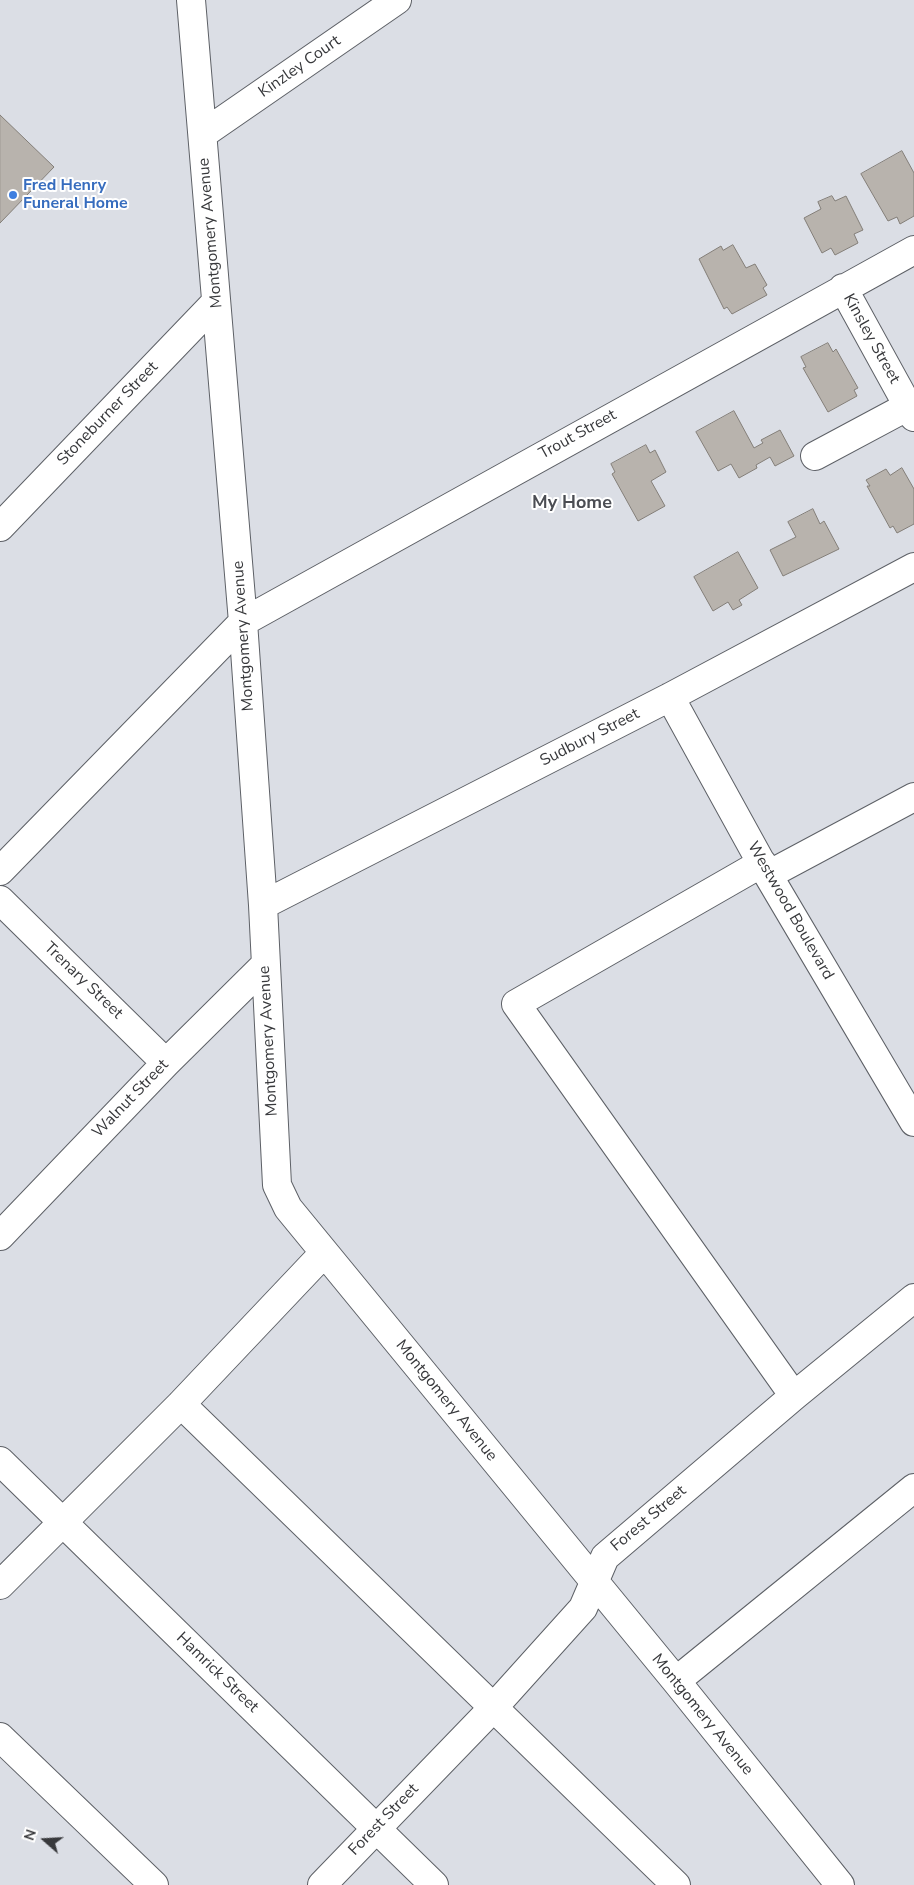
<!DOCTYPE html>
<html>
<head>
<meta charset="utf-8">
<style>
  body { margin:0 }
  #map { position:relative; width:914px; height:1885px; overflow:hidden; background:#dbdee5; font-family:"Nunito Sans",sans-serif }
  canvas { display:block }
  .north { position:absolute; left:20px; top:1815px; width:50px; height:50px; -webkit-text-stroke:4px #fff; paint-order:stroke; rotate:289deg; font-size:14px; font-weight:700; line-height:20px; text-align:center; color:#38393c }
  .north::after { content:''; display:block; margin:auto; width:18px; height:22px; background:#38393c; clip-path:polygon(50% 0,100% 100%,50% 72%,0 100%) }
</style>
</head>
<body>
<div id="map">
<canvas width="914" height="1885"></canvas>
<div class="north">N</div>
</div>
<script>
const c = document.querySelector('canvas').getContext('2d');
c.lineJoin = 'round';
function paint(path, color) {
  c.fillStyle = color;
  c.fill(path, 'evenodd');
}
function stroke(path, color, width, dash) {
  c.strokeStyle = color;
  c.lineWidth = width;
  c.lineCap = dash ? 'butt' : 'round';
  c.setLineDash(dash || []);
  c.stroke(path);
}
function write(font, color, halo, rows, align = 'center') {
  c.font = font + ' "Nunito Sans",sans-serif';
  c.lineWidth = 4;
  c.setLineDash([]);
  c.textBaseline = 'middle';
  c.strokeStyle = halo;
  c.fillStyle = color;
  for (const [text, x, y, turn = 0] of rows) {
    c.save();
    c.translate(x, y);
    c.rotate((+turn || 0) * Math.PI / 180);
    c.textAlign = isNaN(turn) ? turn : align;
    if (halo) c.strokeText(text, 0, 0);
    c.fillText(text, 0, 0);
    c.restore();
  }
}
const building = new Path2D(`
  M0,115L54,167L0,223Z
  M902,151L914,173V216L900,224L897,217L888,221L861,174Z
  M832,196L835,201L846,196L863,230L854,234L858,243L835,255L831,248L822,253L804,218L821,209L818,202Z
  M733,245L746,268L755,264L767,285L763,288L767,295L732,314L727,307L724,309L699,259L721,246L723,250Z
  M828,343L833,352L836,349L858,388L854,390L857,396L828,412L803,368L806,367L801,357Z
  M734,411L754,448L763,443L761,440L780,430L794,456L775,466L770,457L756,465L757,468L739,478L731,464L718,471L696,432Z
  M646,445L650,453L655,450L666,472L651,481L665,506L638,521L612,474L615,472L611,464Z
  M902,468L914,489V524L897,533L893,526L890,528L867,486H870L866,480L886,469L890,475Z
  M813,509L820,524L824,521L839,549L783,576L770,550L796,537L788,522Z
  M738,552L758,588L739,600L742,605L733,610L728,602L713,611L694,577Z`);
paint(building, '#b8b3ad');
stroke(building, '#837e78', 1);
const minor = new Path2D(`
  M191,0L243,622L263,905L277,1185L288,1208L676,1681L840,1885
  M203,134L397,0
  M843,288L914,417
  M815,456L914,403
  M0,527L216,302
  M670,697L768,875L914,1122
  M762,863L516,1004L794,1396
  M0,871L243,622L914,250
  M768,875L914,797
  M0,900L166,1063
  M263,905L670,697L914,567
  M0,1236L166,1063L265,965
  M181,1404L676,1885
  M0,1461L434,1885
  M0,1585L181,1404L324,1253
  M676,1681L914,1488
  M0,1737L154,1885
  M322,1885L493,1708L583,1608L605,1557L794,1396L914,1298`);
stroke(minor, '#5d6066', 30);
stroke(minor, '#fff', 28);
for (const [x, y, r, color] of [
  [13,195,5,"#3f7fe0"]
]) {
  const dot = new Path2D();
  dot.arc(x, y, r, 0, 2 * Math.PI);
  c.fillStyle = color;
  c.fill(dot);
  stroke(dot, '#fff', 2);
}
write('16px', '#38393c', '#fff', [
  ["Kinzley Court",300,67,-35],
  ["Montgomery Avenue",211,233,-95],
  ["Kinsley Street",871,339,61],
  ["Stoneburner Street",108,414,-46],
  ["Trout Street",578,435,-29],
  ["Montgomery Avenue",244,636,-94],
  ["Sudbury Street",590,738,-27],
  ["Westwood Boulevard",790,911,60],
  ["Trenary Street",83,981,44],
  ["Montgomery Avenue",269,1041,-93],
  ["Walnut Street",131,1099,-46],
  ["Montgomery Avenue",446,1401,51],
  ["Forest Street",649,1519,-40],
  ["Hamrick Street",217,1673,44],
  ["Montgomery Avenue",702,1715,51],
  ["Forest Street",384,1820,-46]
]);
write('bold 16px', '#366cbe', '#fff', [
  ["Fred Henry",23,186],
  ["Funeral Home",23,204]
], 'left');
write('bold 18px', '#4b4d53', '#fff', [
  ["My Home",572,504]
]);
</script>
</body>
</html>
